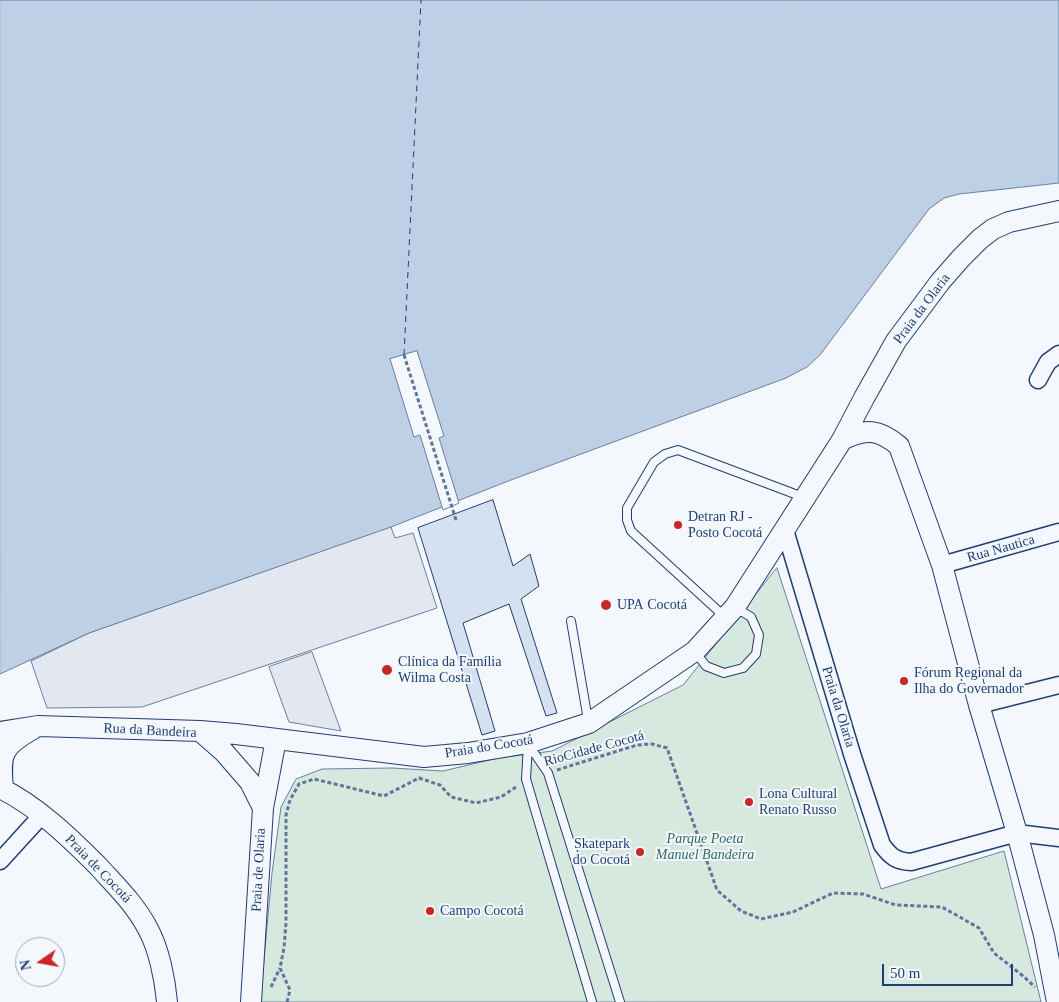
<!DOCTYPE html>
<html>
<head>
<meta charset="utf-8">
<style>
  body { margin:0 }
  #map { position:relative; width:1059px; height:1002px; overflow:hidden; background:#f4f7fb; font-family:Georgia,serif }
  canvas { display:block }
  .north { position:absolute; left:15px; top:937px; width:50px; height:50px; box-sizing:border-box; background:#f4f7fb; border:1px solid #9eadc5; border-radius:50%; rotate:258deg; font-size:14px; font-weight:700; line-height:20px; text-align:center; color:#1d3f73 }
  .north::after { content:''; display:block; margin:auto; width:18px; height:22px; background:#c62828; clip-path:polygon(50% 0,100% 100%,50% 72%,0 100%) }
  .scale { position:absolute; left:882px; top:964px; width:131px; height:22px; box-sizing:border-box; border:2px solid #1d3f73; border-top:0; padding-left:6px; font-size:15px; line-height:18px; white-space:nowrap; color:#1d3f73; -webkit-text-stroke:4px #f4f7fb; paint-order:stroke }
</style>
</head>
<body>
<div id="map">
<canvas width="1059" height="1002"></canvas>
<div class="north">N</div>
<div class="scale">50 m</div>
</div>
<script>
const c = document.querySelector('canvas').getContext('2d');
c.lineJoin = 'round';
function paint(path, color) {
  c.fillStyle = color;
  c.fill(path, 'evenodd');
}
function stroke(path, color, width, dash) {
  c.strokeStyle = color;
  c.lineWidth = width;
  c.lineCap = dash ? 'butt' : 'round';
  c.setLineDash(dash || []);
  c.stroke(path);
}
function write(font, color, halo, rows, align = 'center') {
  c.font = font + ' Georgia,serif';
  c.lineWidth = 4;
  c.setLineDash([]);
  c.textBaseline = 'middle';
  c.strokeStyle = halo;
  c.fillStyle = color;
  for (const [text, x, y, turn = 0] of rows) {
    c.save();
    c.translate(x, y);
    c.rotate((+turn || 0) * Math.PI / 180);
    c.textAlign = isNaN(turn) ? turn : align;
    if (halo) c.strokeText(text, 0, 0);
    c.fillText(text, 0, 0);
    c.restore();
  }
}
const green = new Path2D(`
  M777,568L881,889L1004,851L1041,1002H260L272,873L281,807L296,779L322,769L392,768L443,771L498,758L552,751L683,685Z`);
paint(green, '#d7e8df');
stroke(green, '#687fa3', 1);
const parking = new Path2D(`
  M391,527L395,538L413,533L437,608L142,707L47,708L31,661L89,633Z
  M312,652L341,731L289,722L269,667Z`);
paint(parking, '#e3e8f0');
stroke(parking, '#687fa3', 1);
const water = new Path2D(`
  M0,0H1059V183L959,194L944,198L929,209L820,355L807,367L786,378L511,480L391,527L89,633L0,674Z`);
paint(water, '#bed0e5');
stroke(water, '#687fa3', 1);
const pier = new Path2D(`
  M417,351L444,436L439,438L459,503L443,510L420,435L414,437L390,359Z`);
paint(pier, '#f4f7fb');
stroke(pier, '#687fa3', 1);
stroke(new Path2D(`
  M404,355L421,0`), '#1d3f73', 1, [6, 5]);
const building = new Path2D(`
  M493,500L513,566L530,554L539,586L521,599L557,713L546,716L509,604L463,623L495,731L482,735L418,528Z`);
paint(building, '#d5e0f0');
stroke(building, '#1d3f73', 1);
const service = new Path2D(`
  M725,617L631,531L627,520V508L654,462L665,454L678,450L803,497
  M571,621L588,720
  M696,653L706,666L724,673L743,668L756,654L759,635L751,617L736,608
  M528,744L548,773L620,1002
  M528,745L526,779L592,1002`);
const minor = new Path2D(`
  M1038,380L1048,362L1059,354
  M785,530L852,754L882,845C891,857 896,861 911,862L1017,833L1059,838
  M942,565L1059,532
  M979,705L1059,685
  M0,861L42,815`);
const tertiary = new Path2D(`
  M842,440C865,428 879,429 899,446L942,565L979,705L1017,833L1044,935L1057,1002
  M200,731L224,752L250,782L263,808
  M0,732L38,726L200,731L236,734L424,757L468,753L528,743L589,723L695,651L735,607L842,440L864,398L896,341L940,282L961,258L980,239L993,229L1009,222L1059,211
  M0,788C37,806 69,837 98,866C116,886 135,904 148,929C159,949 165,979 167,1002
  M3,789C0,754 1,747 33,729
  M251,1002L263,808L276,739`);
stroke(service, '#1d3f73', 10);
stroke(minor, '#1d3f73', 19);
stroke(tertiary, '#1d3f73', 22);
stroke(new Path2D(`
  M404,355L456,520
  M557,770L637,745L652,744L667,748L717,890L741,911L761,919L793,912L833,893L863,894L896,905L942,907L979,928L994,953L1023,976L1035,987
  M271,987L280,968
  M287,1002L290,990L280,968L284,948L286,923V815L290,800L299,784L314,779L384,796L419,778L440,785L451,797L476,803L501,797L516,787`), '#5e769c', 3, [4, 2.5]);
stroke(service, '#f4f7fb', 8);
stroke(minor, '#f4f7fb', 16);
stroke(tertiary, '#f4f7fb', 20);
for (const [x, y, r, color] of [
  [678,525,5,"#c62828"],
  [606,605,6,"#c62828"],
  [387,670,6,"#c62828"],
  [904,681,5,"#c62828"],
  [749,802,5,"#c62828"],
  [640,852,5,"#c62828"],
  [430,911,5,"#c62828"]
]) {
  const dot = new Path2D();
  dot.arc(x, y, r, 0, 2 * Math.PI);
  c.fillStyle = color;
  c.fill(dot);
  stroke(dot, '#f4f7fb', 2);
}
write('14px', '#1d3f73', '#f4f7fb', [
  ["Praia da Olaria",922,309,-53],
  ["Rua Nautica",1001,549,-16],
  ["Praia da Olaria",838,707,73],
  ["Rua da Bandeira",150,731,3],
  ["Praia do Cocotá",489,747,-9],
  ["RioCidade Cocotá",594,749,-15],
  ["Praia de Cocotá",98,869,46],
  ["Praia de Olaria",259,870,-87]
]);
write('14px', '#1d3f73', '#f4f7fb', [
  ["Detran RJ -",688,517],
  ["Posto Cocotá",688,533],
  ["UPA Cocotá",617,605],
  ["Clínica da Família",398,662],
  ["Wilma Costa",398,678],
  ["Fórum Regional da",914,673],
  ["Ilha do Governador",914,689],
  ["Lona Cultural",759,794],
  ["Renato Russo",759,810],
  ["Skatepark",630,844,"right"],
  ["do Cocotá",630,860,"right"],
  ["Campo Cocotá",440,911]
], 'left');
write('italic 14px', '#2c6c60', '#f4f7fb', [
  ["Parque Poeta",705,839],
  ["Manuel Bandeira",705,855]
]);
</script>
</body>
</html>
